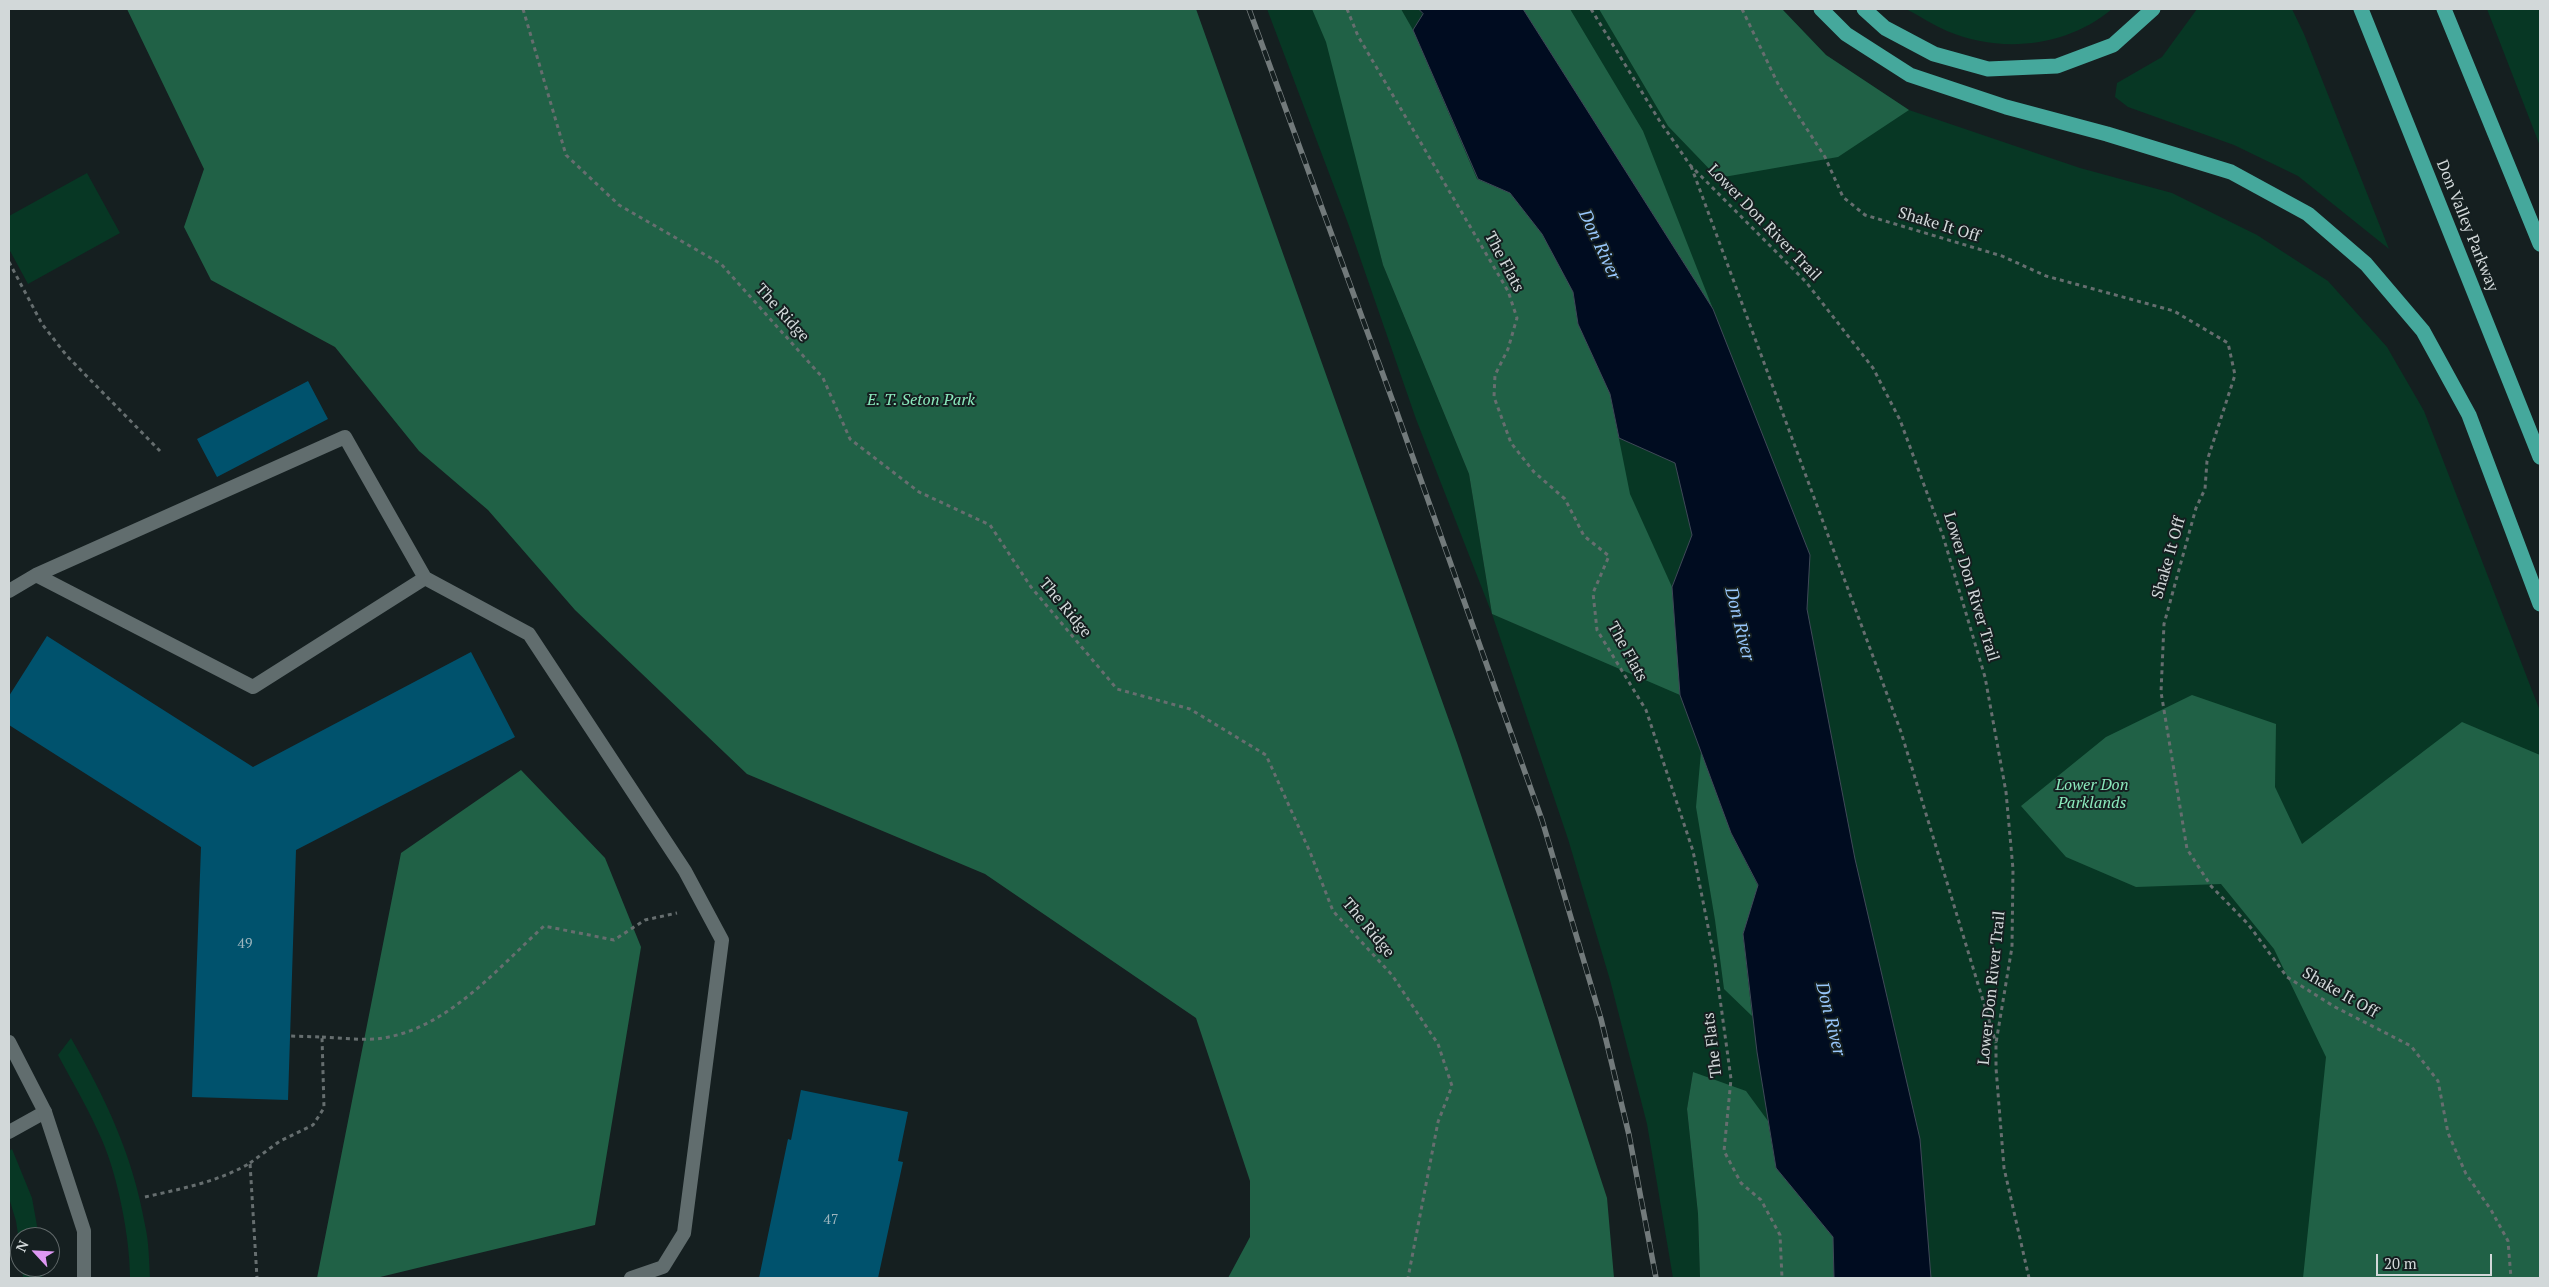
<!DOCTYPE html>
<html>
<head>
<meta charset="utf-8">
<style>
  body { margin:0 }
  #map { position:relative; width:2549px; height:1287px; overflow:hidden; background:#151f20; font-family:"PT Serif",serif }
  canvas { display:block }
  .frame { position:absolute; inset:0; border:10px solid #d2d8d9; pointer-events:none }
  .north { position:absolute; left:10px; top:1227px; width:50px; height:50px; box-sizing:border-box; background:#151f20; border:1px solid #61696a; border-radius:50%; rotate:295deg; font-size:14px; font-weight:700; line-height:20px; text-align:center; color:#d2d8d9 }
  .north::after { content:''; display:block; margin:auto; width:18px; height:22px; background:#de98f2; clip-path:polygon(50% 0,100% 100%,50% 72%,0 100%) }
  .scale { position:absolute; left:2376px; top:1254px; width:116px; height:22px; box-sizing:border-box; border:2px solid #d2d8d9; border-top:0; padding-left:6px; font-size:15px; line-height:18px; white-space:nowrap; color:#d2d8d9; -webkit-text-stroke:4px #151f20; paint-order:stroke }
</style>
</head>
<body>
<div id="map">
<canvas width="2549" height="1287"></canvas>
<div class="frame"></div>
<div class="north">N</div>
<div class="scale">20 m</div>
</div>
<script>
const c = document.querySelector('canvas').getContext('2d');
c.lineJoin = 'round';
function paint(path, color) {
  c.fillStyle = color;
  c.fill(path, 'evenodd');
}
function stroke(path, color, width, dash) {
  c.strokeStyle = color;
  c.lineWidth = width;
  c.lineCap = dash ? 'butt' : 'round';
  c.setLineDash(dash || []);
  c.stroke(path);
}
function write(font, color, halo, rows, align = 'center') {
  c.font = font + ' "PT Serif",serif';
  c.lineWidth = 4;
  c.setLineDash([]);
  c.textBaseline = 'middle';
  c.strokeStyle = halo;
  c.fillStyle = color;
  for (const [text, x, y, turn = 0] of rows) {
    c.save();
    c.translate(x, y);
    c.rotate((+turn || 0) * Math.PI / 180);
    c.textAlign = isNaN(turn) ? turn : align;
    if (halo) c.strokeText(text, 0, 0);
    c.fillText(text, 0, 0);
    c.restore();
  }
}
paint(new Path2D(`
  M1267,9H1782L1826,55L1909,110L2080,168L2172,193L2257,235L2328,281L2387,347L2424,411L2540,711V1278H1732L1693,1072L1687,1109L1698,1214L1700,1278H1673L1647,1124L1610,980L1568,839L1492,614L1416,419L1349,226ZM1367,201L1558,642L1492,614L1469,474L1383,265Z
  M1906,9H2112C2067,47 2001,54 1947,31C1933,25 1920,16 1906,9Z
  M2197,9H2292L2304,34L2389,249L2298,176L2234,145L2128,107L2115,97L2117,83L2162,57Z
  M2487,9H2540V146Z
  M87,173L120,233L28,284L9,249V216Z
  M71,1038C106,1099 133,1156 145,1225C149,1242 149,1261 150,1278H130C130,1238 118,1177 102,1140C89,1110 73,1083 58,1055Z
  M12,1149L32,1198L39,1237H20V1248L16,1221L9,1198V1151Z
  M22,1267H42V1278H23Z`), '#073724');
paint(new Path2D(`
  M127,9H1196L1457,743L1521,935L1607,1198L1614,1278H1228L1250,1237V1181L1196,1018L985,874L747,774L575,610L488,510L419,451L335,347L211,280L184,227L204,169Z
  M1312,9H1401L1413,30L1477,179L1510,193L1542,234L1573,292L1578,324L1610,394L1630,494L1672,587L1680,695L1492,614L1469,474L1383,265L1326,42Z
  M1523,9H1570L1643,131L1713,309Z
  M1599,9H1782L1826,55L1909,110L1838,157L1718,178L1668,126Z
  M2192,695L2276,724L2275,787L2302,844L2462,722L2540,755V1278H2303L2326,1057L2274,949L2221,884L2136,887L2066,857L2021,806L2106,737Z
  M1701,752L1731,833L1758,886L1743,934L1752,1016L1724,989L1715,920L1696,807Z
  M521,770L605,858L641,947L595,1225L376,1278H317L401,853Z
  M1693,1072L1746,1091L1768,1121L1776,1168L1833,1237L1834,1278H1700L1698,1214L1687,1109Z`), '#206146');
const water = new Path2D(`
  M1419,9H1523L1713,309L1810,555L1807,609L1855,859L1920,1139L1931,1278H1834L1833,1237L1776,1168L1757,1052L1743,934L1758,885L1731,833L1680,695L1672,587L1692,535L1675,463L1619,438L1610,394L1578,324L1573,292L1542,234L1510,193L1478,179L1413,30L1423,14Z`);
paint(water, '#000c20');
stroke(water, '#3f4958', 1);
paint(new Path2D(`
  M308,381L328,419L217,477L197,439Z
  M47,636L253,767L471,652L515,737L296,850L288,1100L192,1097L201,847L9,725V696Z
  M801,1090L908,1112L898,1161L903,1162L878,1278H759L788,1139L791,1140Z`), '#00526d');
stroke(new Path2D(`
  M523,9L566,155L619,205L721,264L823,378L850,439L919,492L990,525L1031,587L1117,689L1190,709L1266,755L1310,852L1333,911L1392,975L1438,1044L1452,1086L1438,1122L1408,1278
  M1347,9L1358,36L1508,291L1517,318L1508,349L1495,375L1494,397L1511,443L1534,472L1565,499L1584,536L1609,556L1593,593L1597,630L1646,710L1693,851L1715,962L1731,1079L1724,1151L1741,1183L1761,1200L1780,1235L1782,1278
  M1591,9L1659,120L1690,165L1806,282L1873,368L1900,420L1943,536L1985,677L2006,792L2013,869L2012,947L1996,1043V1068L2004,1168L2029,1278
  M1742,9L1779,86L1825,157L1843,197L1865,215L2002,256L2046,276L2174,311L2228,343L2235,375L2207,461L2205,489L2196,508L2164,624L2161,692L2187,849L2211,886L2248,924L2287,977L2335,1007L2411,1046L2438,1081L2448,1133L2466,1174L2491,1210L2508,1241L2511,1278
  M1691,166L1901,732L1996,1043
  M9,262L42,324L67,356L160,451
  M322,1037C342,1038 364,1041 383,1038C448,1028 498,968 544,926L614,940L645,920L677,913
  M250,1163L280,1141L313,1125L324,1108L322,1037L290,1036
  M145,1197C180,1189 218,1182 250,1163L257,1278`), '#666e6f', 3, [4, 4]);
stroke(new Path2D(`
  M36,575L345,437L425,578
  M9,591L36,575L253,687L425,578L529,634L685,871L722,940L684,1233L663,1267L631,1278
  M9,1132L45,1112`), '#616d6e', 14);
stroke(new Path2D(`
  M9,1042L45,1112L84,1231V1278`), '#616d6e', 14);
stroke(new Path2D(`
  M1821,9L1846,34L1910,75L2006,107L2107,134L2231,172L2308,214L2366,264L2423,331L2469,415L2540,604
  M1864,9L1885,28L1934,54L1988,69L2057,66L2113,45L2153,9
  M2361,9L2540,457
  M2444,9L2540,244`), '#45a89c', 15);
const rail = new Path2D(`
  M1249,9L1396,410L1542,820L1601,1019L1629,1135L1656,1278`);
stroke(rail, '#727a7b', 5.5);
stroke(rail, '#151f20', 4, [11]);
write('14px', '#9eb6be', null, [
  ["49",245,944],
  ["47",831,1220]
]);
write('16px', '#d2d8d9', '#151f20', [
  ["Lower Don River Trail",1764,223,46],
  ["Shake It Off",1939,225,17],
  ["Don Valley Parkway",2467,226,68],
  ["The Flats",1504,262,62],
  ["The Ridge",782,313,48],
  ["Shake It Off",2169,558,-74],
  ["Lower Don River Trail",1971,587,73],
  ["The Ridge",1065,608,50],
  ["The Flats",1627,652,61],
  ["The Ridge",1368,928,50],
  ["Lower Don River Trail",1992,988,-84],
  ["Shake It Off",2340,993,30],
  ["The Flats",1713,1045,-97]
]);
write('italic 16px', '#8be9bc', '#151f20', [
  ["E. T. Seton Park",921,400],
  ["Lower Don",2092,785],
  ["Parklands",2092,803]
]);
write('italic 18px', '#99c8fc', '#151f20', [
  ["Don River",1599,245,65],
  ["Don River",1739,624,76],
  ["Don River",1830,1019,76]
]);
</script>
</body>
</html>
